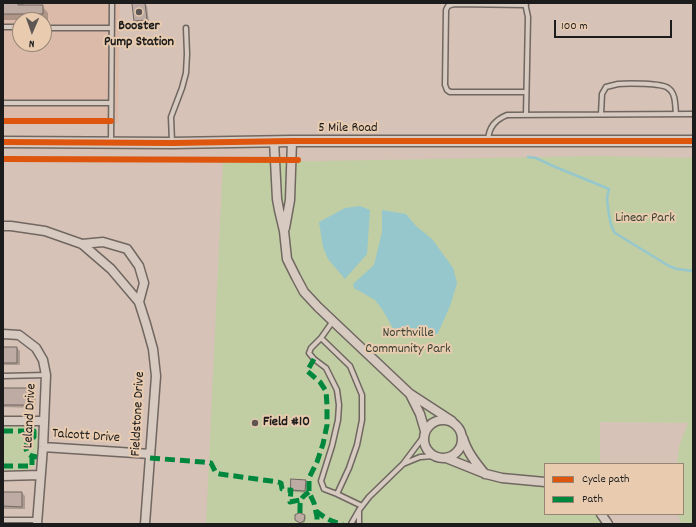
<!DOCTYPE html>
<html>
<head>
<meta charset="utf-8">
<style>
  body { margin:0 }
  #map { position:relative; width:696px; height:527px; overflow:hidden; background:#d6c2b6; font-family:Dekko,sans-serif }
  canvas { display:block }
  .frame { position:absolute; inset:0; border:4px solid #1c1c1c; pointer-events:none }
  .legend { position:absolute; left:544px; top:463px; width:140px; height:52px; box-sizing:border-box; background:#e9ccb0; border:1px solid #978675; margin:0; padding:5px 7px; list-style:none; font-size:12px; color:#1c1c1c }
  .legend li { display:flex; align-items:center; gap:8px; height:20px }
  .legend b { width:20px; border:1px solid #978675 }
  .north { position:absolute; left:12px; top:12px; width:40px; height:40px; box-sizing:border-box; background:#e9ccb0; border:1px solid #978675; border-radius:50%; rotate:182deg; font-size:11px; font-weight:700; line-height:16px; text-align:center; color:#1c1c1c }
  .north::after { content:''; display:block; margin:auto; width:14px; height:18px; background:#5d5652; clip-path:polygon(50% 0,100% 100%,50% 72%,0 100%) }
  .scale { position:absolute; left:554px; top:20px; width:118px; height:18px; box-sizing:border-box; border:2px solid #1c1c1c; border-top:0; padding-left:5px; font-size:12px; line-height:14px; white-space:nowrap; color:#1c1c1c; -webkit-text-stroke:3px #e9ccb0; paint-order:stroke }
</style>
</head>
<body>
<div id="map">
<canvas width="696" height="527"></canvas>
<div class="frame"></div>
<ul class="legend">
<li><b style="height:5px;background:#de560d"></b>Cycle path</li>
<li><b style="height:5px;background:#00873e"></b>Path</li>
</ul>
<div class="north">N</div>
<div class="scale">100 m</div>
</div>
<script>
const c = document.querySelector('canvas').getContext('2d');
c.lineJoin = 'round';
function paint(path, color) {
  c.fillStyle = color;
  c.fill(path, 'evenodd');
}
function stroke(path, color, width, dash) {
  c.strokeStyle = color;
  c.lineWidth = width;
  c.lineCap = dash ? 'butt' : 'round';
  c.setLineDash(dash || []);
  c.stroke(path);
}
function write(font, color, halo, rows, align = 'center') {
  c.font = font + ' Dekko,sans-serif';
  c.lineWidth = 4;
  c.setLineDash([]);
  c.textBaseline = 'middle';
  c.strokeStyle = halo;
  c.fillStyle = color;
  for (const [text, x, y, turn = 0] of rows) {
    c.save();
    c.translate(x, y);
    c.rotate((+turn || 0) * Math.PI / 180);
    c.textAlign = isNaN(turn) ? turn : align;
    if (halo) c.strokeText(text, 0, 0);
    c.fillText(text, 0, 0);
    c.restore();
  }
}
paint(new Path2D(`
  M3,3H120L118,123H3ZM20,20H44V44H20Z`), '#dbbaaa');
paint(new Path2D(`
  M597,156L693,158V524H681L678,514H683V464H677L679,446L688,423L600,422V464H545V514H600V524H206L223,161H322Z
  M3,424C10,424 33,422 37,429C40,433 37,455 36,461C34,474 13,470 3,470Z`), '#c1cea4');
paint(new Path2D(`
  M360,206L370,210L367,254L345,279L328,259L323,247L319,222L345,208Z
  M382,210L406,214L416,226L432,239L453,268L457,283L450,306L438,333L429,337L394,330L382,309L375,300L354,288L353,284L374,265L382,232Z`), '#95c7cc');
paint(new Path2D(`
  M3,3H24V6H42L48,13V20H3Z
  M144,3L147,6L149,22L138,24L135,21Z
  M3,347L17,348L20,351V365H3Z
  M3,389H32L36,392L35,408L3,407Z
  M306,481L309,484L308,493L295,492L292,489Z
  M3,493H22L25,496V509H3Z
  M304,516L306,517L305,522L302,524L298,521Z`), '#0003');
stroke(new Path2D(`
  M528,157L536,158L553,166L609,189C609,192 607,195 607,198C608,207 609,226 615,233L669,266L677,269L693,271`), '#95c7cc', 2.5);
const building = new Path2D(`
  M3,3H18V5H43V14H3Z
  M138,3H145L147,20L134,21L132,4Z
  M3,347H17V363H3Z
  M3,388H33V405H3Z
  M291,479L306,480L305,491L291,490Z
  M3,492H22V507L3,506Z
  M300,513L305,515L304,521L300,523L295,520V515Z`);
paint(building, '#beaca4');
stroke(building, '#706761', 1);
const service = new Path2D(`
  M525,3L528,17L526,115
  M526,5L454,4L448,6L446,10L445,85L447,90L450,92H526
  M3,27H20
  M44,28H111
  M3,103H111
  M601,114L602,94L606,87C610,86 614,85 618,84C627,83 662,83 668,88C676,93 675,105 676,114
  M488,140C489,127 495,120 507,115L693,114
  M111,142L112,3
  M172,142L171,117L182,88L186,73L187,54L186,28
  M333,321L321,338L311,348L309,353L314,359L326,368L337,390L339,405L338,420L332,446L321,481L324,489L337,494L362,506
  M321,338L350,366L362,395V420L357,445L349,468L337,494
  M3,376L46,375
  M403,464L420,457L434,456
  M3,520H37
  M351,524L359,510L369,497L403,464L424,436
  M359,524V510`);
const minor = new Path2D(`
  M274,141L277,199L279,210L284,231L287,259L296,277L304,292L318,307L409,393L452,421
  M3,226H11L45,231L82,244L111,269L139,302L146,324L153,349L156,376L145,524
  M285,228L290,200L292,141
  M82,244L103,242L127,249L139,266L144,283L139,302
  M3,334L19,335L36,348L43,360L46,375L43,447L37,524
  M410,394L420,414L425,431
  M424 439a19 19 0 1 1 38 0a19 19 0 1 1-38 0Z
  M3,421H44
  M463,438C467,452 476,463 485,474
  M43,447L150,454
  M446,458L486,474L502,478L545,482
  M3,476L40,475
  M601,514L606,521L608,524`);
const tertiary = new Path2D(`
  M3,142L172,143L292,141H693`);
stroke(service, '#706761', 7);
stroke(minor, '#706761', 11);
stroke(tertiary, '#706761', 13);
stroke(service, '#d6cac1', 4);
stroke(minor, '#d6cac1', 8);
stroke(tertiary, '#d6cac1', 10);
stroke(new Path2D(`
  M314,359L307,371L320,382L326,391L327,405V425L323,444L317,462L309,478V492L314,503L317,517V524
  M3,431H34V437L28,440C24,450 26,456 37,457
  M150,458L203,462L211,463L216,473L220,474L278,482L281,483L282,489L285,490H291L290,502L300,500
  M3,466H32V456
  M316,511C325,518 331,522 343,524
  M300,513C300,501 299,499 309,492
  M300,523V524`), '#00873e', 5, [10, 5]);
stroke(new Path2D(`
  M3,121H111
  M3,142L172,143L292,141H693
  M3,159L298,160`), '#de560d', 6);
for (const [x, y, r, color] of [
  [139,12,4,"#5d5652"],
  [255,423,4,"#5d5652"]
]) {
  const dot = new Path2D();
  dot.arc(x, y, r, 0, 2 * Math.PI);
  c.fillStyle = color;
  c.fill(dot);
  stroke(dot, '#e9ccb0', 1.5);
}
write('bold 14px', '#1c1c1c', '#e9ccb0', [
  ["Booster",139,27],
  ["Pump Station",139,43],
  ["Field #10",263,423,"left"]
]);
write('14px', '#1c1c1c', '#e9ccb0', [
  ["5 Mile Road",348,129],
  ["Fieldstone Drive",139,414,-87],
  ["Leland Drive",31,416,-87],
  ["Talcott Drive",86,437,4]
]);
write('14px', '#3a4234', '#e9ccb0', [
  ["Linear Park",645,219],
  ["Northville",408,334],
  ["Community Park",408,350]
]);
</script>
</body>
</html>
